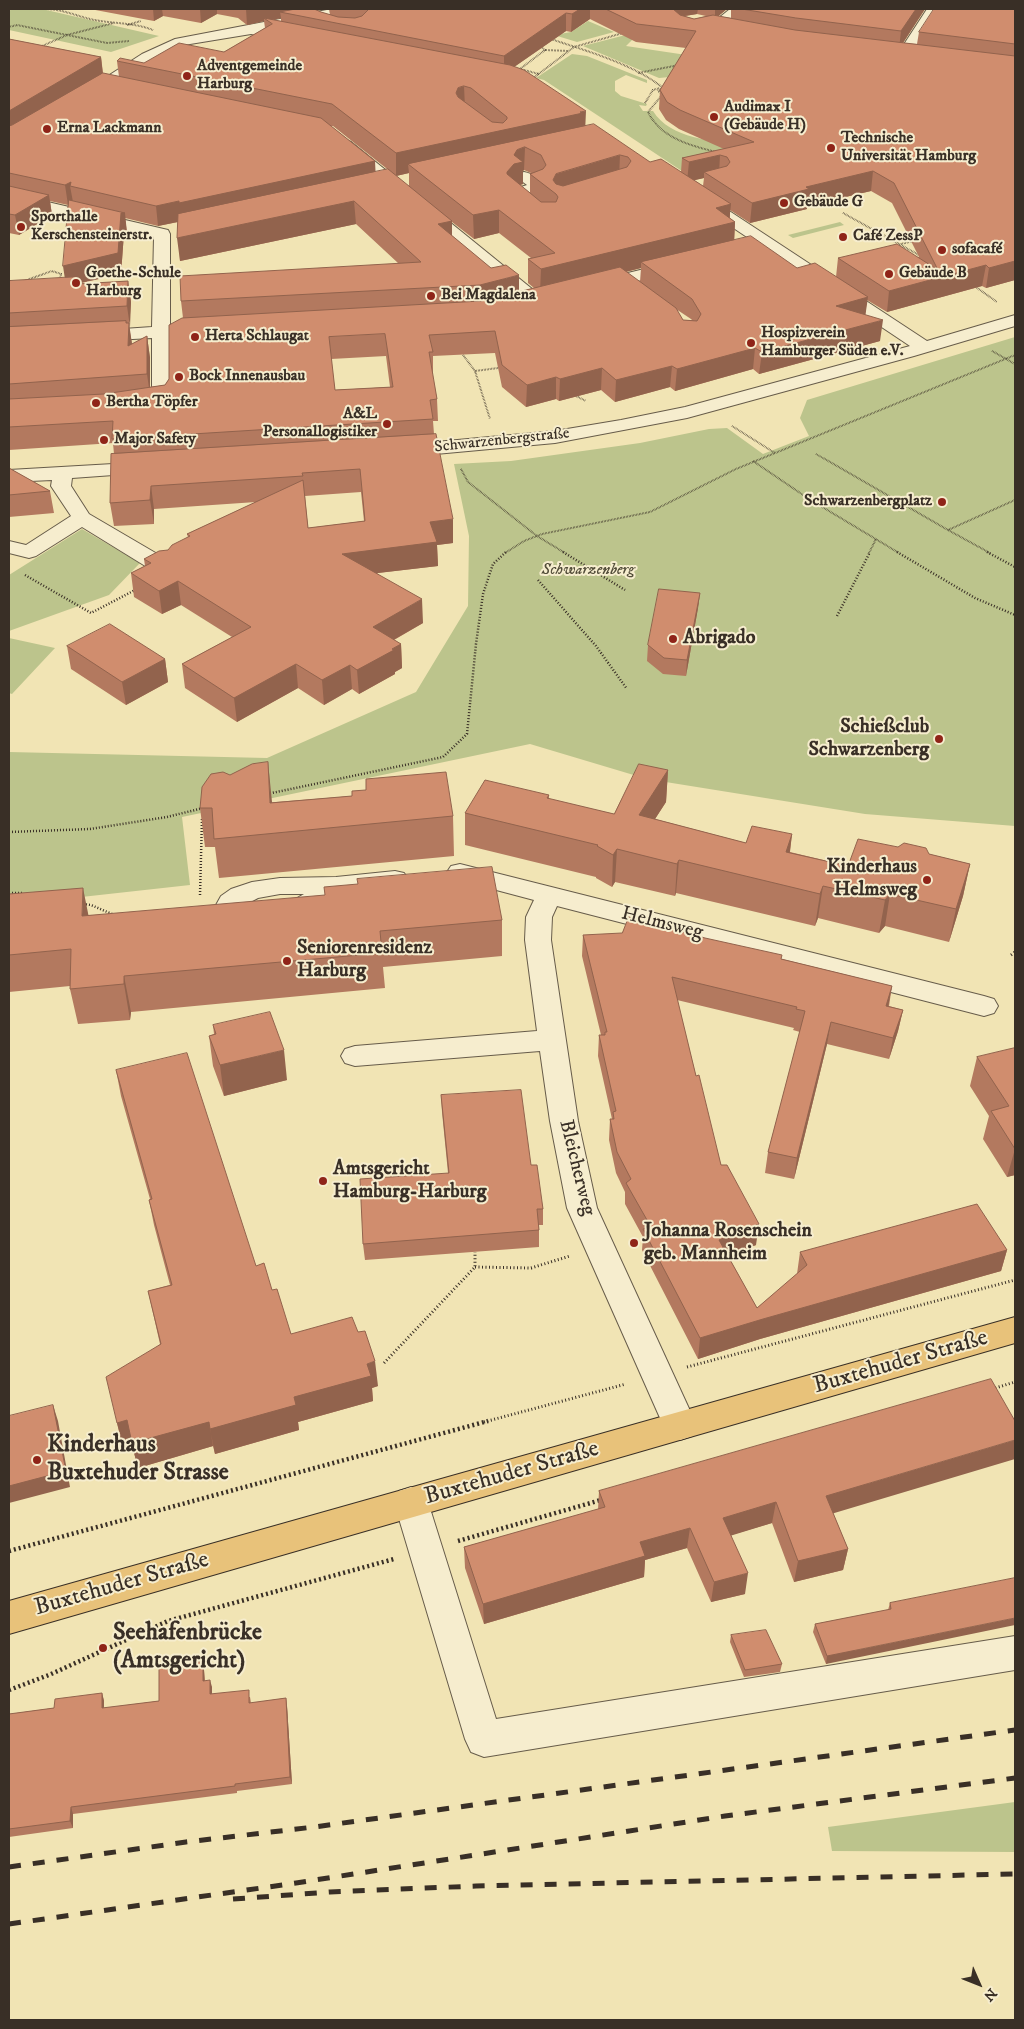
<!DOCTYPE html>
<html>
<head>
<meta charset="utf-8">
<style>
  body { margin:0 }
  #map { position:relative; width:1024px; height:2029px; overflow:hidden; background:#f1e4b4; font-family:"IM FELL DW Pica",serif }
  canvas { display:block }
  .frame { position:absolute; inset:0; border:10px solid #392f26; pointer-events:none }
  .north { position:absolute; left:954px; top:1959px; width:50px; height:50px; -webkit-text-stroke:4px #f6edce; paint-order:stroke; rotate:134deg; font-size:14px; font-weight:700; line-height:20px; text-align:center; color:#392f26 }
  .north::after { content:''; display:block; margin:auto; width:18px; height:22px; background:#392f26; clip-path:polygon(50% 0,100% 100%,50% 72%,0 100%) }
</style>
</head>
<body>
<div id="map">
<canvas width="1024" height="2029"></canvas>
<div class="frame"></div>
<div class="north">N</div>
</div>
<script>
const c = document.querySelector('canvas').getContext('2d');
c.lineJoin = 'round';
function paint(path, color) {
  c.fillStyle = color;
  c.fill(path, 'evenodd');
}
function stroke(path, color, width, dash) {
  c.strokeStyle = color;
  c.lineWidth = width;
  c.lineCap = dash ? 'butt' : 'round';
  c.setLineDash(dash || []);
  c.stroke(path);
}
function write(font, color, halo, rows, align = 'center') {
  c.font = font + ' "IM FELL DW Pica",serif';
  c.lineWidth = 4;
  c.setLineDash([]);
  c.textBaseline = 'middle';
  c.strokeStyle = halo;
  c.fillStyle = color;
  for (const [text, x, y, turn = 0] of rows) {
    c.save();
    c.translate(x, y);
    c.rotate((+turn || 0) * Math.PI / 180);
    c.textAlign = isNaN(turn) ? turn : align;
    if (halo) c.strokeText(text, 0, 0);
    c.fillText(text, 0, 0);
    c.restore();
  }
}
paint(new Path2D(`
  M12,9H42L159,36L111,52L9,30V11Z
  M588,21L614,32L577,42L554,35L571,32Z
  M641,31L626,46L700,57L670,77L659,78L583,46Z
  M572,54L587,56L647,80V83L626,75L615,81V91L621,96L647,104L646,106L639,105L643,111H653C670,139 714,141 743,145L688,175L544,80L536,78Z
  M840,222L844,225L793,238L788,235Z
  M1015,337V826L865,814L647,779L530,744L182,817L190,885L9,905V752L267,758L416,692L468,606L469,536L454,464L511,461L640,443L709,429L727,428L763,454L809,436L800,418L807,400Z
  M82,529L140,563L109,595L9,631V575Z
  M9,638L55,648L12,694L9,693Z
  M1015,1802V1852L832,1851L828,1827Z`), '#bcc48c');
const minor = new Path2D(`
  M332,9H358L351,13L272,30L299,35L301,38L294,42L251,34L184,45L152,60L89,99H79L77,96L142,54L175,39Z
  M730,9H745L720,31H710L708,28L710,25Z
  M927,9H941L909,58H899L897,55Z
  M346,140L351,142L542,297L545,301L542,305L536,306L530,305L341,148L338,145L341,142Z
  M524,172C533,174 542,178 544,187L542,190L526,196L545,212L543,215H531L508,196L515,189L527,185L516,177L518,174Z
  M9,193L168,230L170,234V327L206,325L212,326L215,330L212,334L170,337V401L168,405L139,410L132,408L129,404L132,400L152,397V338L94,341L88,340L85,336L88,332L94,331L152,327L154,237L9,203Z
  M705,197L711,199L927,341L1015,315V326L914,356L687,418L555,443L403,457L396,455L393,451L396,447L403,445L555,431L621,420L685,407L910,346L699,205L697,202L699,199Z
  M677,261L683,262L686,266L683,270L597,291L591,290L588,286L591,282Z
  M148,462L155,464L158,468L155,472L72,478L71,486L89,514L171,562L174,567L171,572L163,573L155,572L82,527L36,556L29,558L9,553V541L26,545L71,516L51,486L52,480L9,482V470Z
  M460,864L984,996L994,999L998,1006L994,1013L984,1016L557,906L552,917L551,940L578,1121L597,1208L697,1426L692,1436L680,1440L668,1436L567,1208L550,1121L540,1051L355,1066L345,1063L341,1056L345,1049L355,1046L537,1031L525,940L526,917L534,900L451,878L447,872L451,866Z
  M395,871L404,873L408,879L404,885L344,893L294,921L255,934L233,932L223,926L215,914L216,905L221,896L231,889L252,882L280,878L336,877ZM280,894H304C288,903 260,924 241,913V907L258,898Z
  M411,1487L423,1491L428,1502L496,1719L1015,1636V1670L484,1757L471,1752L465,1739L394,1502L399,1491Z`);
const major = new Path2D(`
  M1015,1317V1343L9,1634V1601Z`);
stroke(minor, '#675c4a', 2);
stroke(major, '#392f26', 2);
stroke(new Path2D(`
  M47,9C64,10 74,15 90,19C111,24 133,22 153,30
  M127,25L141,21
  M9,27L17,25L107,43L129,41
  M551,39C586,51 634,64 663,88
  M40,47L67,35L114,23
  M545,50L569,51
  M638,73L679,65
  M539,74L520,69L545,50L540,46
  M532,79L574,47L623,33
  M662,88L658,91L663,94L648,112C661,138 689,145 716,152
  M645,103L653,90L660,88
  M843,213L919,255
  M901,244L913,241
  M24,281L52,271L61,274L60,281
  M973,285L997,302
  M992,351L1015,364
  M463,355L475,371L490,419
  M475,371L498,368
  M574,395L586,401
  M732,426L775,453
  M816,454L948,530
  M753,461L809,499L899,553
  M461,469L468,482L537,536L565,553
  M505,553L524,541L542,534L650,512L736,469L1015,355
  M869,553L876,539
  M990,553L948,530L1015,500`), '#392f26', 2, [0.5, 1]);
stroke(new Path2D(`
  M563,552L625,590
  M897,552L975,598L1015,615
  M987,552L1015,567
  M25,575L91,613L137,589
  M538,580L596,646L627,689
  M837,616L870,552
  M267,794L443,757L467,734L476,644L483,594L493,564L506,552
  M9,832L90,829L167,817L203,808
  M9,893H23
  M200,895L202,818
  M83,904L91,905L112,914`), '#392f26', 2.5, [1, 2]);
stroke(new Path2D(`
  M1011,955L1015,952
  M475,1267L531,1268L570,1256
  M384,1363L475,1267V1252
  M687,1367L1015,1280
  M992,1389L1015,1382
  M484,1422L626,1384`), '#392f26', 3, [1, 2.5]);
stroke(new Path2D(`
  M458,1541L601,1500
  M9,1551L488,1421
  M9,1690L49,1675L168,1621L394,1559`), '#392f26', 4.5, [2, 3]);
paint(minor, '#f6edce');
paint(major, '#e8c27a');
stroke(new Path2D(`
  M9,1867L186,1842L314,1827L1015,1730
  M233,1899L330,1892L476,1886L1015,1874
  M9,1924L296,1883L725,1816L1015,1778`), '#392f26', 5, [12, 12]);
paint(new Path2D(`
  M90,9H325L317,10L321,12L330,15L329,9H727L718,16L731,18V9H925L903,43L917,44L919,32L1015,9V280L986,288L982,286L887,312L867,300L865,315L880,341L759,374L753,369L675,391L670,387L615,402L601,390L559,401L556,399L526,407L502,387L495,353L433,356V374H432L437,399L438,421H433L434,434L453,543L437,545L438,566L377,573L423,623L394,640L401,644L402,668L395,672V674L359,694L352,689L324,705L298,688L237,722L185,688L182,664L232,637L181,605L162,614L134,597L131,573L145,566L144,559L168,550L188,537L187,534L256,502L154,509V524L114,526L110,503L114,454L113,443L9,450V281L65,278L68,205L50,201L52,215L19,235L9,233V39L101,57L103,73L119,77L117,61L144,63L224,52L265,28L264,21L247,25L238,18L217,14L201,23L163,16L154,21ZM697,14L706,16L694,19L685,16ZM281,18V21L273,20ZM590,19L636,42L686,48L660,90L659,109L666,120L679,129L724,149L682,158L681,172L650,162L585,126L514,67L566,31L571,32ZM331,126H333L396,176L409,173V186L375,172V161ZM524,170L531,173L530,174V193L520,185L523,184V171ZM704,178L703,186L694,180ZM871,191L892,203L919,257L838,258L836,277L797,268L734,240L735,222L730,218V210L750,223L807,209V206ZM125,218L158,226L178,222L180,261L356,224L398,263L181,301L183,318L169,379L165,385L150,387V358L147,336L132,344L129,327L131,302L128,281L77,284L121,274L124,233H127ZM452,222L474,239L499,233L531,258L528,259V283L534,288L519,292L452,236ZM641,268L640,282L626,272ZM676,309L691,319L692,320H683ZM386,356L390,387L335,390L331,359ZM361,492L364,521L308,528L305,496Z
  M9,468L50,491L54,513L9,517Z
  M700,593L698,608L686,676L663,674L647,661L648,645Z
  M67,646L165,659L168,682L126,705L71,669Z
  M668,770L666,802L655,819L746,843L792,834L790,852L848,866L929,854L970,864L963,896L949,942L885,926L879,933L818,918L815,926L676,893L675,896L615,882L612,887L596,878V877L465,845V813L549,795V799L614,814Z
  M352,796L453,816L454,856L219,878L215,847H205L200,808Z
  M9,894L88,915L502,920V956L383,967L385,988L131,1012L130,1020L78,1024L70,989V986L9,992Z
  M583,935L782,959L892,986L889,1006L903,1010L898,1031L889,1059L827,1044L794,1179L765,1173L768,1152L800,1032L793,1030L794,1028L677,1000L696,1076L721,1165L756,1245L728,1256L757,1308L797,1274L800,1252L1007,1250L1001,1271L760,1339L698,1359L642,1250L643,1237L625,1204V1192L616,1173L609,1140L610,1119H612L598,1056L599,1035H601L582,956Z
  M213,1025L287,1080L224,1096L213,1066L209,1036L214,1034Z
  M1015,1048V1175L1007,1177L983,1139L989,1116L970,1086L977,1057Z
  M116,1070L272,1290L291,1334L378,1386L372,1388L373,1401L298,1422L299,1430L215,1454L213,1446L138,1468L132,1445L123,1447L117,1423L160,1344L148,1291L170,1285L154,1225L149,1200L150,1199L121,1096Z
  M441,1095L531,1165L543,1209V1225H539V1247L365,1260L363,1244L448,1173L442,1112Z
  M991,1379L833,1513L848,1549L843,1570L794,1582L772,1523L731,1535L745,1594L711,1602L687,1548L645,1560L644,1577L484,1624L465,1568L464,1547L598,1510L599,1491Z
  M1015,1578L826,1664L813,1632L815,1624L888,1610L890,1603Z
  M731,1635L782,1664L780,1672L744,1677L730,1642Z
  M203,1662L204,1670L205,1681L212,1687V1694L250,1697L251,1703L286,1698L287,1706L292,1784L237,1791V1793L73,1814V1828L9,1837V1714L54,1708L102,1693L104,1701V1708L159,1701Z`), '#b3795f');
paint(new Path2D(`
  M153,9H162L163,16L154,21Z
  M200,9H217V14L201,23Z
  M246,9H325L295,15L280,12L281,18L268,21L264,18V21L247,25Z
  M580,9H590V19L571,32L572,14Z
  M673,9H698L697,14L678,17Z
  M715,9H727L715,19Z
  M916,9H925L899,49L901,31Z
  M566,13V31L504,74V56Z
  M101,57L103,76L9,132V111Z
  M464,86L465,108L456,93L458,88Z
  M586,111L585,133L582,135L525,148L524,170L523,171V184L514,187L408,164L409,173L396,176V153Z
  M620,155L619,178L558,196L553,180L556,174Z
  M720,155L719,174L704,172V178L687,182L689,162Z
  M375,161L376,181L158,226L156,206Z
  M873,171L871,191L807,206V209L750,223L752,203L806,187Z
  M71,182L70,186L73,202L68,205L65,185Z
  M49,195L52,215L19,235L15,215Z
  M354,201L356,224L180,261L177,238Z
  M731,204L729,223L735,222L734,245L641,262V268L540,293L541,269L716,208Z
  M499,210V233L474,239L473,215Z
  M121,213H125L127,233H124L121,274L66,286L63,266Z
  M452,221V244L438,224Z
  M1015,261V280L986,288L989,268Z
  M986,265L982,286L887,312L889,291Z
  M519,275V298L481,308L480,285Z
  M128,281L131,302L130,327L127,306Z
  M868,297L865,318L836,306Z
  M883,320L880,341L759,374L762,352Z
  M129,323L132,344L128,346Z
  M147,336L150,358V395L147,374Z
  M755,348L753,369L675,391L677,369Z
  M672,366L670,387L615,402L616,380Z
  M602,368L601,390L559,401L560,379Z
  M556,377V399L526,407L527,385Z
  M151,486L154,509V524L150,500Z
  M453,519V543L437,545L438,566L344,577L342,554L430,522Z
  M178,581L181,605L162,614L159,591Z
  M700,593L698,608L686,676L687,660Z
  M422,599L423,623L374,651L373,627Z
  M401,644L402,668L395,672V674L359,694L357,670Z
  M165,659L168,682L126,705L122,682Z
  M296,664L298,688L237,722L234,698Z
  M350,665L352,689L324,705L322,680Z
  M268,762L272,802L274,833L270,803Z
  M668,770L666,802L637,847L639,815Z
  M792,834L788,866L786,852Z
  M617,849L615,882L612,887L613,855Z
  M679,860L676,893L675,896L677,864Z
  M970,864L963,896L949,942L956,909Z
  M823,886L818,918L815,926L820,894Z
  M83,888L90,923L82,916Z
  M890,894L885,926L879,933L885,900Z
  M124,976L131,1012L130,1020L124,984Z
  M892,986L888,1007L886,1006Z
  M903,1010L898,1031L889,1059L893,1038Z
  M831,1022L827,1044L794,1179L797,1158Z
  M284,1050L287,1080L224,1096L220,1065Z
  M1015,1149V1175L1007,1177Z
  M759,1224L756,1245L717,1260L719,1240Z
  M1007,1250L1001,1271L760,1339L698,1359L700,1338L763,1319Z
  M375,1361L378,1386L372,1388L373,1401L298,1422L299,1430L215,1454L210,1429L294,1397L367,1364Z
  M53,1405L58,1421L70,1487L9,1503V1486Z
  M127,1420L209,1422L213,1446L138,1468L132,1445L123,1447L117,1423Z
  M1015,1440V1459L821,1517L826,1496Z
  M776,1502L772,1523L720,1539L723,1518Z
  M690,1528L687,1548L645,1560L644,1577L484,1624L483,1604L640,1542Z
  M848,1549L843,1570L794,1582L798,1561Z
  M748,1573L745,1594L711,1602L714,1582Z
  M1015,1618V1625L826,1664L827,1656Z
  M203,1662L204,1670L205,1689L203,1681Z
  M210,1680L212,1687V1702L210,1694Z
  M102,1693L104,1701V1715L102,1708Z
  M286,1698L287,1706L292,1784L290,1777Z
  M71,1807L73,1814V1828L70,1821Z`), '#92634d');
const building = new Path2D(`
  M296,9H314L321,12L338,17L355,18L362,16L369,9H368H580L572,14L566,13L504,56L280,12Z
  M606,9H673L680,15L694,19L713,15L795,30L1015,56V261L989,268L986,265L889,291L838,258L897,244L938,270L894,183L873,171L806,187L809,189L752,203L704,172L727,166L730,162L727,157L720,155L689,162L682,158L754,142L680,110L667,102L660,90L696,31L637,24Z
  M742,9H916L901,31L796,18Z
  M934,9H1015V44L919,32Z
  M264,18L510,65L524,70L586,111L580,112L583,113L396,153L332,104L117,61L120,58L144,63L179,43L224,52L272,24ZM464,86L471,88L507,117V119L503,123L492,122L458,97L456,93L458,88Z
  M9,39L101,57L9,111Z
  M103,73L321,118L375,161L179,203V201L156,206L70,186L71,182L65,185L9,173V126L12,125Z
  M594,124L650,162L661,159L731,204L716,208L735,222L541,269L528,259L555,253L499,210L473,215L408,164ZM525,147L541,155L546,165L543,169L530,174L556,194L558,197L556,202H541L507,174V172L514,164L523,162L514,155L517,150ZM620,155L628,157L631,161L627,167L563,186L556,184L553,180L556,174Z
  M388,169L452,221L438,224L491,268L506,265L519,275L480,285L181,301L180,276L421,262L354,201L177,238L178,214Z
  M9,186L49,195L15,215L9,214Z
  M69,200L125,213H121L118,253L63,266Z
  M751,236L797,268L815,263L868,297L836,306L883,320L762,352L755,348L677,369L672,366L616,380L602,368L560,379L556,377L527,385L502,365L495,331L429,335L433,352H429L437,399L430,400L433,419L112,439L113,421L9,427V399L104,394L165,385L169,379V325L182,318L481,301L620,267L676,308L683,320L697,321L701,314L692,299L641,262ZM385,334L393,387L335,390L329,337Z
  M76,277L77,284L128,281L127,306L9,313V281Z
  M126,321V323H129L128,346L147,336V374L9,384V327Z
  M436,434L453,519L430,522L437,542L342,554L422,599L373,627L401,644L392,649L394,650L357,670L350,665L322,680L296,664L234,698L182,664L251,627L178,581L159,591L131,573L151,563L144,559L159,551L168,550L172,545L190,536L187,534L303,480L308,528L365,521L360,469L302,473L303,476L151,486L150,500L110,503L111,454Z
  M9,468L50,491L9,495Z
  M659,589L700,593L687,660L664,658L648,645Z
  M110,624L165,659L122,682L67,646Z
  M268,762L270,803L352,796V791L366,790V779L446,772L453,816L214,839L212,808H200L202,787L211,774L223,772L230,775L252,764Z
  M639,764L668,770L639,815L746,843L752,826L792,834L786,852L848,866L858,839L898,847L904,843L926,848L929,854L970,864L956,909L890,894L885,900L823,886L820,894L679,860L677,864L617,849L613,855L597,846L598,845L465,813L485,780L549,795L547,798L614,814Z
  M492,867L502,920L380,931L382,953L124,976V984L70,989L71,949L9,955V894L83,888L82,916L325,895L324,887L358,884L357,879Z
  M629,917L705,938L782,955L781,959L892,986L886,1006L903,1010L893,1038L831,1022L797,1158L768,1152L805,1011L796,1009L797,1007L672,977L696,1076L699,1075L721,1165H727L759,1224L719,1240L757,1308L807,1265L800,1252L977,1204L1007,1250L763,1319L700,1338L643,1229L651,1227L626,1183L631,1179L617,1152L610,1119H614L613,1112L616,1111L599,1035H605V1032H607L583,935L622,933Z
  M270,1012L284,1050L220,1065L209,1036L216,1034L213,1025Z
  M1015,1048V1149L991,1111L1009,1106L977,1057Z
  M187,1053L256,1266L264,1263L272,1290L277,1289L291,1334L352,1317L358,1332L365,1331L375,1361L367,1364L371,1376L294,1397L296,1405L210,1429L209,1422L132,1443L127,1420L117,1423L106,1377L161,1344L148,1291L172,1285L149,1200L152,1199L116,1070Z
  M521,1090L531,1165H537L543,1209H537L539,1230L363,1244L360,1179L449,1173L441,1095Z
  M991,1379L1015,1421V1440L826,1496L848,1549L798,1561L776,1502L723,1518L748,1573L714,1582L690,1528L640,1542L645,1556L483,1604L464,1547L605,1507L599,1491Z
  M53,1405L66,1471L9,1486V1416Z
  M1015,1578V1618L827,1656L815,1624L891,1609L890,1603Z
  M766,1630L782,1664L745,1670L731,1635Z
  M203,1662V1681L210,1680V1694L249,1690V1703L286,1698L290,1777L235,1784V1786L71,1807L70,1821L9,1829V1714L54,1708L55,1699L102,1693V1708L159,1701V1667Z`);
paint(building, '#d08d6e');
stroke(building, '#92634d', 1);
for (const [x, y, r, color] of [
  [187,76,5,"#8f2418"],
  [714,117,5,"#8f2418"],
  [47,129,5,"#8f2418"],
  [831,148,5,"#8f2418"],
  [784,203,5,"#8f2418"],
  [21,227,5,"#8f2418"],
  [843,237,5,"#8f2418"],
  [942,250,5,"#8f2418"],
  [889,274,5,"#8f2418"],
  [76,283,5,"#8f2418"],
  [431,296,5,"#8f2418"],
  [195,337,5,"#8f2418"],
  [751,343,5,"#8f2418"],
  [179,377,5,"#8f2418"],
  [96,403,5,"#8f2418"],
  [387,424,5,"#8f2418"],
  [104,440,5,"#8f2418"],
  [942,502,5,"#8f2418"],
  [673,639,5,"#8f2418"],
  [939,739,5,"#8f2418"],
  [927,880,5,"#8f2418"],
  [287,961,5,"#8f2418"],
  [323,1181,5,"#8f2418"],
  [634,1243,5,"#8f2418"],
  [37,1460,5,"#8f2418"],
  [103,1648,5,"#8f2418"]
]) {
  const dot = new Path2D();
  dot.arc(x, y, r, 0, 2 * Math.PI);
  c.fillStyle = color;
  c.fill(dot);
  stroke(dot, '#f6edce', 2);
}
write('bold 16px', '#392f26', '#f6edce', [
  ["Adventgemeinde",197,67],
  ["Harburg",197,85],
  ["Audimax I",724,108],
  ["(Gebäude H)",724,126],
  ["Erna Lackmann",57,129],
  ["Technische",841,139],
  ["Universität Hamburg",841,157],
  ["Gebäude G",794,203],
  ["Sporthalle",31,218],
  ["Kerschensteinerstr.",31,236],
  ["Café ZessP",853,237],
  ["sofacafé",952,250],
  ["Goethe-Schule",86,274],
  ["Harburg",86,292],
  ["Gebäude B",899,274],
  ["Bei Magdalena",441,296],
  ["Hospizverein",761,334],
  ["Hamburger Süden e.V.",761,352],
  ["Herta Schlaugat",205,337],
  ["Bock Innenausbau",189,377],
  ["Bertha Töpfer",106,403],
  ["A&L",377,415,"right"],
  ["Personallogistiker",377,433,"right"],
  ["Major Safety",114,440],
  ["Schwarzenbergplatz",932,502,"right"]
], 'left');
write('16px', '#392f26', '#f6edce', [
  ["Schwarzenbergstraße",502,441,-6]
]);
write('italic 16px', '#534d3a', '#f6edce', [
  ["Schwarzenberg",588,571]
]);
write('bold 20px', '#392f26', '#f6edce', [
  ["Abrigado",683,639],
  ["Schießclub",929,728,"right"],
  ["Schwarzenberg",929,751,"right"],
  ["Kinderhaus",917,868,"right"],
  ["Helmsweg",917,891,"right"],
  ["Seniorenresidenz",297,949],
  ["Harburg",297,972],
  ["Amtsgericht",333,1170],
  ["Hamburg-Harburg",333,1193],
  ["Johanna Rosenschein",644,1232],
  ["geb. Mannheim",644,1255]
], 'left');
write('20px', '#392f26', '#f6edce', [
  ["Helmsweg",662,924,14],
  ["Bleicherweg",576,1168,76]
]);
write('24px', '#392f26', '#f6edce', [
  ["Buxtehuder Straße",901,1363,-16],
  ["Buxtehuder Straße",512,1474,-16],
  ["Buxtehuder Straße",122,1585,-16]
]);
write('bold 24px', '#392f26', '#f6edce', [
  ["Kinderhaus",47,1446],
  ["Buxtehuder Strasse",47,1474],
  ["Seehafenbrücke",113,1634],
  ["(Amtsgericht)",113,1662]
], 'left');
</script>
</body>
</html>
